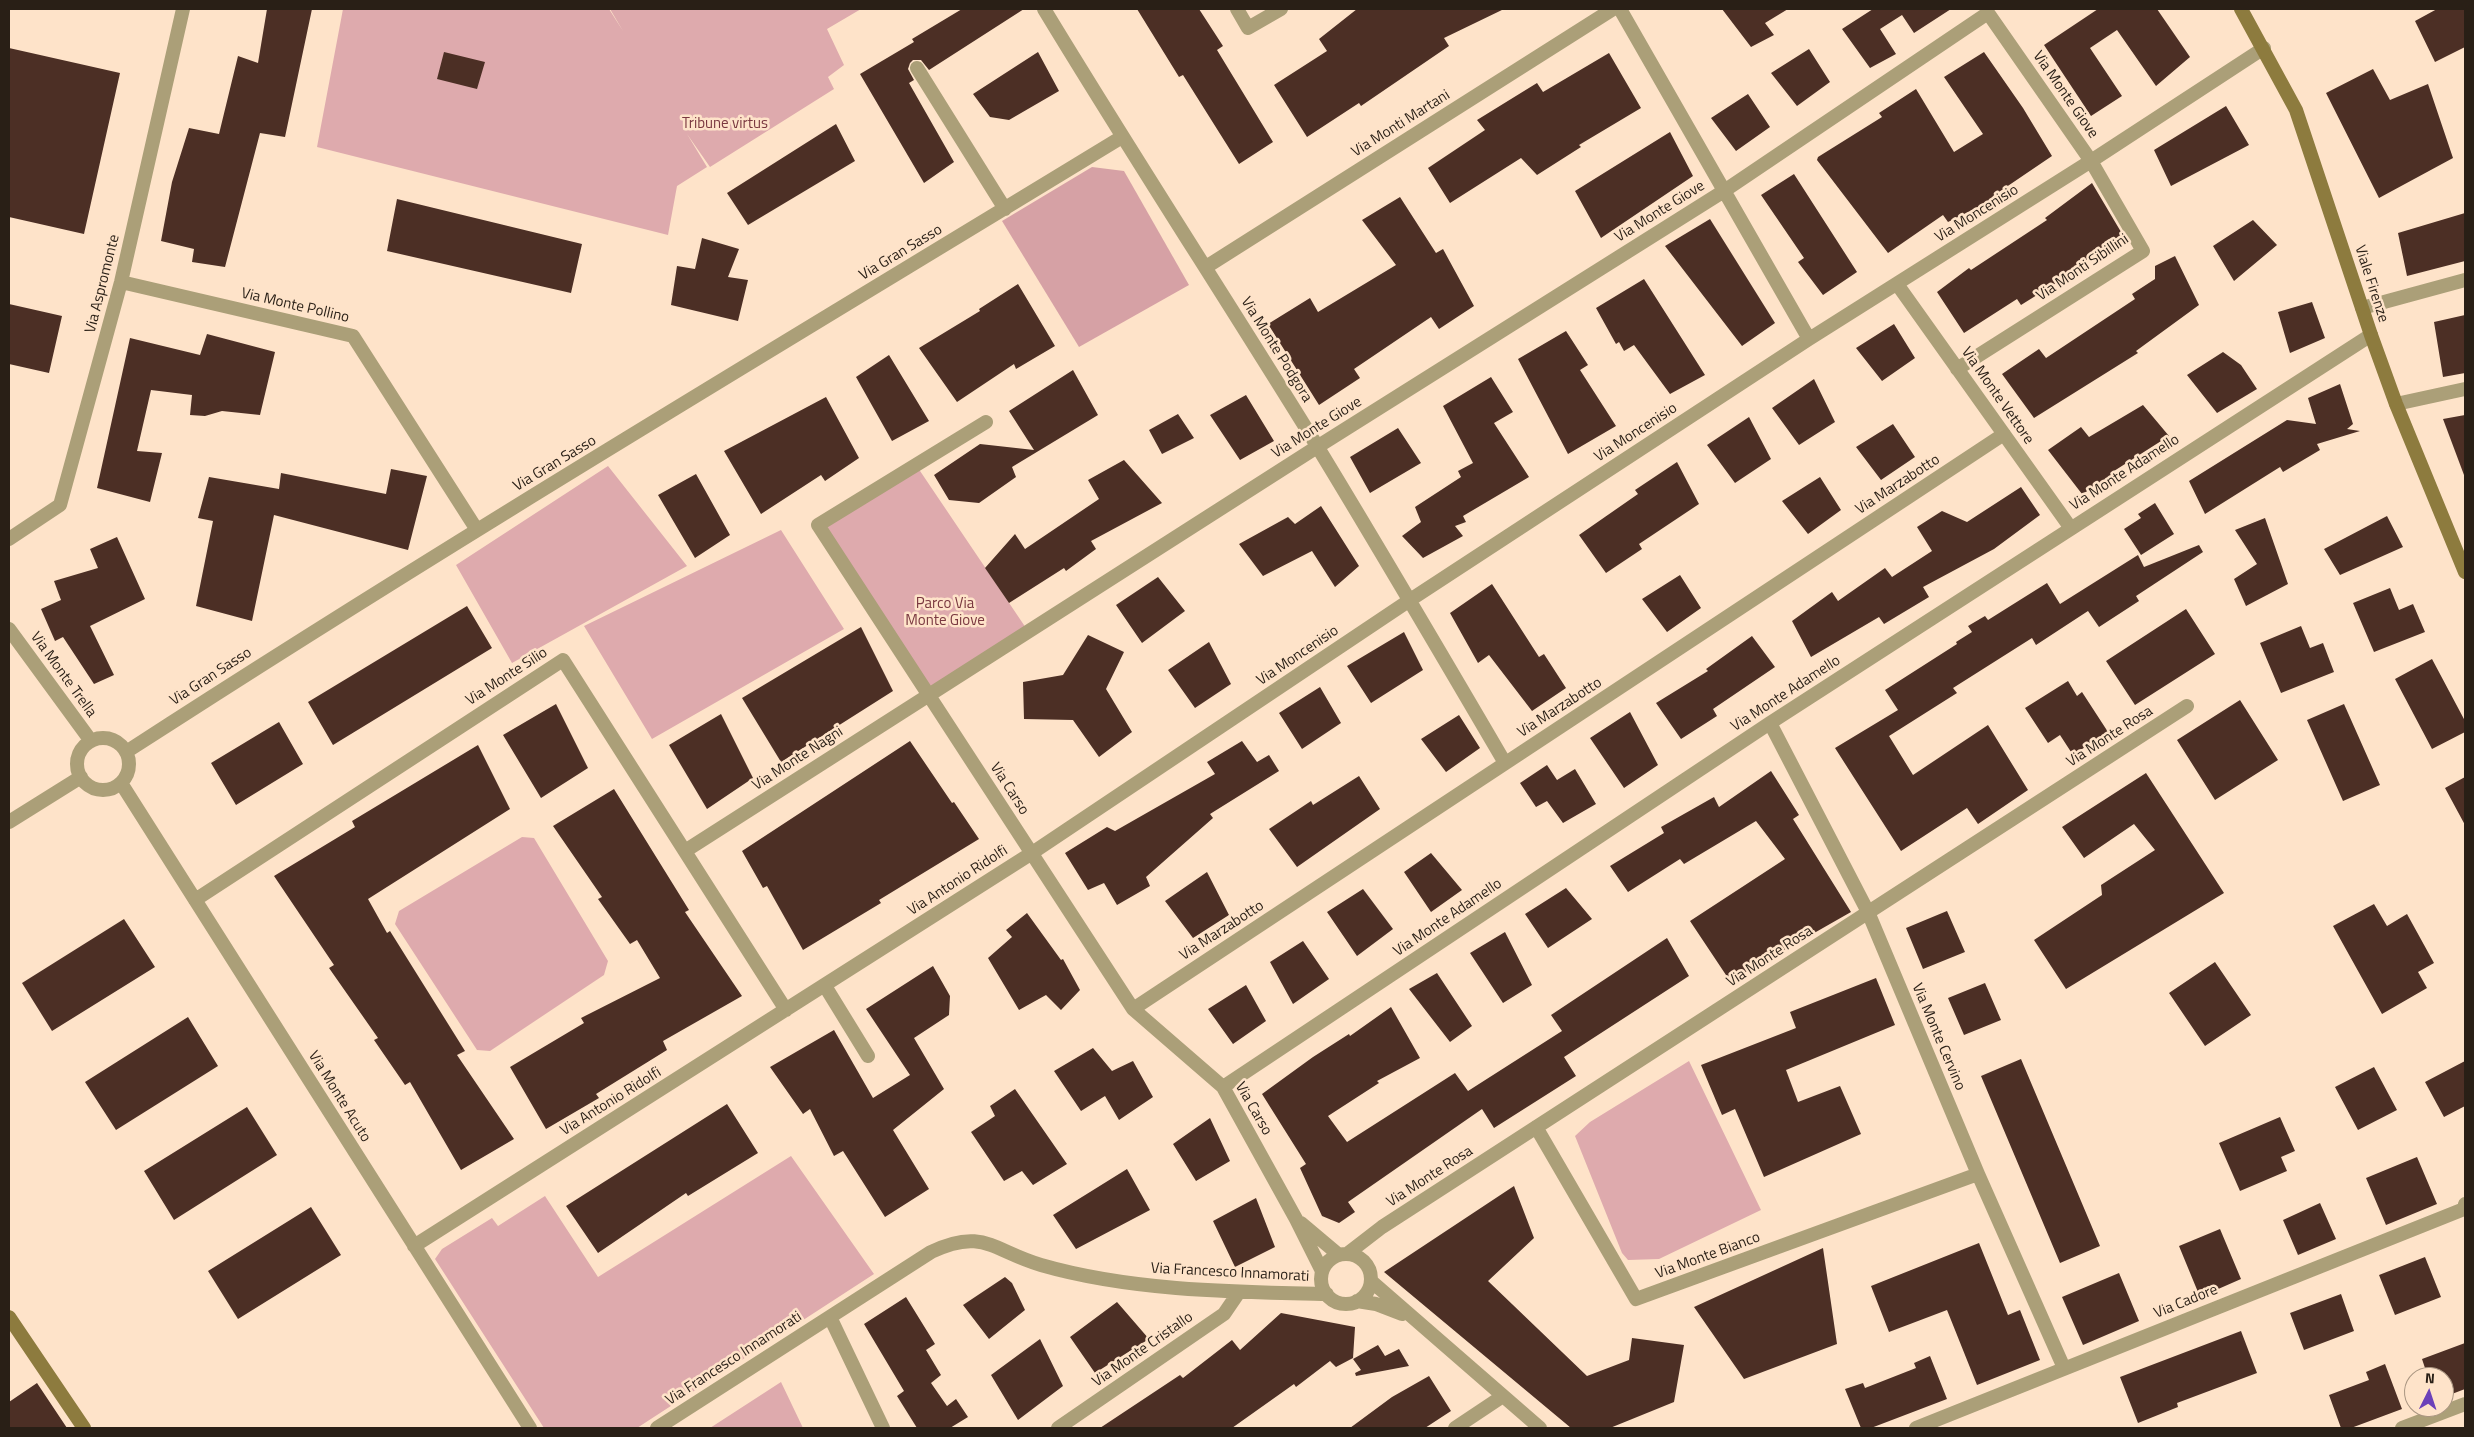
<!DOCTYPE html>
<html>
<head>
<meta charset="utf-8">
<style>
  body { margin:0 }
  #map { position:relative; width:2474px; height:1437px; overflow:hidden; background:#fee3c9; font-family:"Titillium Web",sans-serif }
  canvas { display:block }
  .frame { position:absolute; inset:0; border:10px solid #291f16; pointer-events:none }
  .north { position:absolute; left:2404px; top:1367px; width:50px; height:50px; box-sizing:border-box; background:#fee3c9; border:1px solid #a99581; border-radius:50%; rotate:4deg; font-size:14px; font-weight:700; line-height:20px; text-align:center; color:#291f16 }
  .north::after { content:''; display:block; margin:auto; width:18px; height:22px; background:#6b41b9; clip-path:polygon(50% 0,100% 100%,50% 72%,0 100%) }
</style>
</head>
<body>
<div id="map">
<canvas width="2474" height="1437"></canvas>
<div class="frame"></div>
<div class="north">N</div>
</div>
<script>
const c = document.querySelector('canvas').getContext('2d');
c.lineJoin = 'round';
function paint(path, color) {
  c.fillStyle = color;
  c.fill(path, 'evenodd');
}
function stroke(path, color, width, dash) {
  c.strokeStyle = color;
  c.lineWidth = width;
  c.lineCap = dash ? 'butt' : 'round';
  c.setLineDash(dash || []);
  c.stroke(path);
}
function write(font, color, halo, rows, align = 'center') {
  c.font = font + ' "Titillium Web",sans-serif';
  c.lineWidth = 5;
  c.setLineDash([]);
  c.textBaseline = 'middle';
  c.strokeStyle = halo;
  c.fillStyle = color;
  for (const [text, x, y, turn = 0] of rows) {
    c.save();
    c.translate(x, y);
    c.rotate((+turn || 0) * Math.PI / 180);
    c.textAlign = isNaN(turn) ? turn : align;
    if (halo) c.strokeText(text, 0, 0);
    c.fillText(text, 0, 0);
    c.restore();
  }
}
paint(new Path2D(`
  M343,9H609L623,31L610,9H861L827,29L844,65L828,77L834,89L710,167L687,134L707,167L677,186L668,235L317,147Z
  M916,465L1028,631L929,695L818,525Z
  M608,466L687,566L512,663L456,565Z
  M781,530L844,629L652,739L584,626Z
  M522,837L534,838L608,961L604,975L490,1051L477,1050L395,924L399,911Z
  M1689,1061L1761,1210L1659,1259L1628,1260L1622,1253L1575,1136L1590,1122Z
  M791,1156L874,1274L637,1428H544L435,1259L442,1249L492,1218L498,1226L545,1196L598,1277Z
  M781,1382L803,1428H710Z`), '#deaaad');
paint(new Path2D(`
  M1092,167L1124,171L1189,285L1079,347L1002,221Z`), '#d6a1a5');
paint(new Path2D(`
  M267,9H312L285,137L260,133L225,267L192,262L194,249L161,241L172,182L189,128L219,134L238,56L258,63Z
  M962,9H1024L929,70L921,60H913L910,63L908,69L914,80L909,83L954,162L924,183L860,74L914,42L912,39Z
  M1137,9H1199L1223,46L1217,50L1273,142L1239,164L1183,75L1179,77Z
  M1357,9H1504L1444,38L1449,46L1361,106L1359,103L1307,137L1274,85L1327,51L1319,39Z
  M1722,9H1788L1765,23L1774,35L1751,47Z
  M1873,9H1951L1914,33L1902,15L1880,29L1896,54L1870,68L1842,29Z
  M2098,9H2157L2190,57L2156,86L2117,30L2090,48L2122,96L2091,116L2044,45Z
  M2437,9H2465V47L2435,62L2415,21Z
  M9,48L120,73L84,234L9,217Z
  M1809,49L1830,82L1797,106L1771,73Z
  M444,52L485,62L477,89L437,79Z
  M1038,52L1059,91L1009,120L990,117L973,94Z
  M1984,52L2023,108L2052,156L1993,196L1994,199L1948,222L1943,215L1888,253L1817,160L1818,157L1882,117L1879,113L1916,89L1954,152L1983,134L1944,77Z
  M1609,53L1641,108L1579,145L1581,147L1537,175L1521,158L1450,203L1428,168L1485,130L1477,120L1537,83L1543,92Z
  M2373,69L2390,100L2428,84L2453,158L2379,198L2326,93Z
  M1748,94L1770,127L1736,151L1711,118Z
  M2226,106L2249,145L2171,186L2154,150Z
  M836,124L855,161L748,225L727,193Z
  M1670,132L1693,176L1601,238L1575,191Z
  M1794,174L1857,272L1823,295L1798,262L1804,258L1761,195Z
  M2092,183L2124,237L2059,277L2061,280L2021,305L2017,299L1964,333L1937,292L1969,268L1971,270L2047,220L2045,218Z
  M1400,197L1436,253L1443,249L1474,306L1439,329L1431,317L1354,369L1360,378L1319,405L1268,324L1310,298L1318,312L1396,265L1362,220Z
  M397,199L582,244L571,293L387,251Z
  M2465,213V261L2407,276L2398,233Z
  M1710,219L1775,323L1742,346L1665,246Z
  M2253,220L2277,245L2234,281L2213,246Z
  M702,238L739,249L728,277L748,280L738,321L671,305L677,266L695,269Z
  M2175,256L2199,305L2136,351L2138,353L2034,418L2002,374L2039,349L2046,358L2135,299L2132,294L2155,279V266Z
  M1644,279L1705,375L1670,394L1634,345L1624,351L1619,342L1616,344L1596,308Z
  M1018,284L1055,346L1016,369L1014,364L957,402L919,348L980,311L979,309Z
  M2312,302L2325,338L2290,353L2278,312Z
  M9,304L62,316L49,373L9,364Z
  M2465,315V373L2443,377L2434,322Z
  M1894,324L1915,358L1882,381L1856,348Z
  M1566,331L1588,365L1580,370L1616,426L1568,454L1518,359Z
  M207,334L275,352L260,415L222,411L205,416L190,415L192,395L151,390L137,451L162,453L150,502L97,488L130,338L200,355Z
  M2223,352L2241,365L2257,389L2217,413L2187,375Z
  M889,355L929,421L892,441L856,377Z
  M1073,370L1098,415L1012,467L1016,477L979,503L949,500L934,475L980,444L1034,450L1009,411Z
  M1491,377L1513,412L1494,423L1529,477L1463,516L1466,522L1455,526L1463,536L1423,558L1402,536L1421,522L1415,507L1461,477L1458,471L1473,463L1443,406Z
  M1814,379L1835,422L1799,445L1772,408Z
  M2340,384L2353,424L2347,429L2360,431L2317,444L2320,450L2283,472L2280,467L2205,514L2189,481L2287,420L2316,424L2308,398Z
  M1246,395L1274,441L1240,460L1210,415Z
  M826,397L859,458L825,481L821,475L761,514L724,451Z
  M2143,405L2169,436L2114,471L2117,475L2082,494L2048,450L2081,427L2089,437Z
  M1178,414L1194,438L1162,454L1149,430Z
  M2465,415V475H2464L2443,419Z
  M1749,417L1771,459L1735,483L1707,445Z
  M1893,424L1915,457L1881,480L1856,447Z
  M1398,428L1421,463L1370,493L1350,457Z
  M1124,460L1162,503L1091,541L1096,549L1066,571L1064,568L1009,603L985,568L1015,534L1025,549L1099,499L1088,480Z
  M1677,462L1699,504L1639,544L1642,549L1606,573L1579,535L1638,494L1635,490Z
  M391,469L427,476L408,550L274,515L252,621L196,606L213,521L198,518L209,477L279,489L281,473L386,494Z
  M696,474L730,535L695,558L658,495Z
  M1820,477L1841,510L1808,534L1782,501Z
  M2021,487L2040,515L1994,549L1923,587L1929,597L1884,624L1879,617L1811,657L1792,621L1832,592L1838,601L1885,568L1892,577L1932,551L1917,527L1942,511L1967,522Z
  M2155,503L2174,534L2141,555L2124,529L2141,518L2138,514Z
  M1321,506L1359,566L1335,587L1312,551L1263,576L1239,544L1288,517L1295,524Z
  M2387,516L2403,547L2340,575L2324,549Z
  M2265,518L2288,584L2246,606L2234,579L2257,564L2235,530Z
  M117,537L145,599L90,626L114,675L94,684L63,637L55,641L41,609L61,600L54,581L98,568L90,549Z
  M2199,545L2203,552L2136,596L2139,601L2099,627L2088,611L2036,645L2032,638L1953,688L1957,693L1889,736L1913,775L1988,725L2028,790L1978,824L1967,808L1901,851L1835,748L1898,710L1885,690L1957,644L1956,642L1972,632L1968,626L1985,616L1988,620L2047,583L2060,604L2138,555L2144,567Z
  M1680,575L1701,608L1667,632L1642,599Z
  M1158,577L1185,611L1142,643L1116,605Z
  M1492,584L1539,657L1544,654L1566,688L1532,711L1489,655L1478,663L1450,613Z
  M2390,588L2399,610L2413,604L2425,632L2374,652L2353,603Z
  M467,606L492,648L333,745L308,702Z
  M2186,609L2215,654L2135,705L2106,661Z
  M2301,626L2310,648L2323,643L2334,672L2281,693L2260,643Z
  M861,627L893,691L781,762L742,698Z
  M1404,632L1423,670L1371,703L1347,666Z
  M1088,635L1124,652L1106,689L1132,732L1099,757L1073,720L1024,719L1023,682L1063,675Z
  M1752,636L1775,667L1713,709L1717,716L1681,739L1656,703L1708,671L1706,669Z
  M1209,642L1231,684L1195,708L1168,670Z
  M2432,659L2465,721V732L2432,749L2395,679Z
  M2068,681L2077,696L2082,692L2108,732L2073,755L2060,735L2048,743L2025,708Z
  M1320,687L1341,723L1302,749L1279,713Z
  M2240,700L2278,760L2215,800L2177,740Z
  M556,704L588,768L541,798L503,735Z
  M2344,704L2380,785L2343,801L2307,720Z
  M1630,712L1658,765L1624,788L1590,738Z
  M721,714L753,778L707,809L669,745Z
  M1459,715L1480,748L1446,772L1421,739Z
  M279,722L303,764L236,805L211,763Z
  M910,741L952,803L954,802L979,839L879,900L881,903L803,950L767,886L763,888L742,851Z
  M1242,741L1257,762L1269,755L1279,771L1210,814L1213,818L1146,877L1150,886L1117,905L1104,883L1088,890L1065,853L1107,827L1115,831L1215,774L1207,762Z
  M478,745L510,809L368,899L387,933L390,931L465,1051L457,1055L514,1139L461,1170L410,1082L405,1085L374,1040L378,1038L329,968L334,965L274,876L355,827L352,821Z
  M1547,765L1557,780L1575,769L1596,804L1563,823L1547,801L1536,807L1520,783Z
  M1771,771L1799,815L1793,819L1851,912L1730,981L1690,921L1785,859L1756,821L1684,864L1680,859L1628,892L1610,866L1664,833L1661,827L1714,797L1719,807Z
  M2146,773L2224,893L2066,989L2034,940L2102,895L2101,885L2155,850L2134,824L2084,858L2062,827Z
  M1359,776L1380,809L1297,867L1269,829L1311,801L1313,805Z
  M2465,777V825L2445,788Z
  M614,789L689,910L685,912L742,996L663,1041L667,1050L596,1094L599,1098L546,1129L510,1067L584,1023L581,1018L660,978L637,940L630,944L598,899L602,897L553,826Z
  M1431,853L1462,890L1431,912L1404,872Z
  M1207,872L1229,915L1193,938L1165,901Z
  M1566,888L1592,919L1548,948L1525,914Z
  M1363,889L1393,929L1357,956L1327,912Z
  M2374,904L2387,926L2407,914L2434,963L2418,972L2427,988L2382,1014L2333,926Z
  M1947,911L1965,952L1923,969L1906,928Z
  M1027,913L1061,960L1063,959L1080,990L1061,1010L1046,995L1019,1010L988,958L1012,937L1006,930Z
  M124,919L155,967L52,1031L22,983Z
  M1505,932L1532,985L1503,1003L1470,953Z
  M1667,938L1689,976L1564,1057L1576,1076L1494,1128L1482,1109L1348,1202L1355,1212L1339,1223L1322,1216L1300,1168L1306,1164L1262,1094L1313,1057L1349,1034L1350,1036L1391,1007L1420,1058L1377,1081L1379,1083L1328,1116L1347,1142L1455,1073L1468,1091L1562,1031L1551,1015Z
  M1303,941L1329,979L1293,1004L1270,962Z
  M2215,962L2251,1015L2205,1046L2169,993Z
  M933,966L950,996L949,1015L914,1038L944,1089L893,1130L929,1189L885,1217L843,1151L834,1156L810,1109L803,1114L770,1067L834,1030L873,1098L910,1075L866,1009Z
  M1437,973L1472,1026L1450,1042L1409,989Z
  M1876,978L1895,1025L1786,1070L1798,1102L1840,1086L1861,1134L1764,1177L1735,1109L1722,1115L1701,1065L1796,1028L1790,1012Z
  M1985,983L2001,1020L1964,1035L1948,998Z
  M1246,985L1266,1021L1233,1044L1208,1009Z
  M188,1017L218,1066L116,1130L85,1082Z
  M1093,1048L1112,1071L1133,1061L1153,1097L1119,1120L1105,1096L1081,1111L1054,1071Z
  M2021,1059L2100,1246L2060,1263L1981,1076Z
  M2465,1061V1106L2444,1117L2425,1082Z
  M2374,1067L2397,1110L2358,1130L2335,1087Z
  M1015,1089L1067,1164L1033,1185L1022,1171L1004,1181L971,1132L995,1116L990,1106Z
  M727,1104L758,1153L688,1196L686,1193L598,1253L566,1206Z
  M247,1107L277,1155L174,1220L144,1171Z
  M2280,1117L2295,1151L2281,1157L2287,1171L2240,1191L2219,1143Z
  M1210,1118L1230,1161L1196,1181L1173,1144Z
  M2417,1157L2437,1204L2386,1225L2366,1178Z
  M1127,1169L1150,1210L1076,1249L1053,1215Z
  M1514,1186L1534,1238L1488,1281L1587,1376L1629,1360L1632,1338L1684,1345L1674,1402L1610,1428H1571L1384,1272Z
  M1256,1198L1275,1247L1235,1267L1213,1221Z
  M2320,1203L2336,1239L2298,1255L2283,1220Z
  M311,1207L341,1255L238,1319L208,1271Z
  M2220,1229L2241,1279L2200,1297L2179,1246Z
  M1979,1243L2008,1315L2020,1310L2040,1360L1977,1385L1947,1310L1889,1332L1871,1286Z
  M1823,1248L1837,1344L1744,1379L1694,1307Z
  M2425,1257L2441,1297L2395,1315L2379,1275Z
  M2119,1273L2139,1321L2083,1345L2062,1297Z
  M1005,1277L1012,1283L1025,1310L989,1339L963,1305Z
  M2341,1294L2354,1331L2304,1350L2290,1313Z
  M906,1297L935,1344L926,1350L941,1375L931,1383L947,1406L956,1399L968,1417L950,1428H917L897,1396L904,1391L864,1324Z
  M1117,1302L1149,1339L1095,1373L1070,1337Z
  M1281,1313L1355,1327L1353,1358L1336,1367L1330,1361L1296,1387L1294,1384L1232,1428H1100L1180,1375L1183,1378L1232,1340L1240,1350Z
  M2241,1331L2257,1373L2177,1403L2178,1407L2138,1423L2120,1377Z
  M1040,1339L1063,1386L1018,1420L991,1375Z
  M2465,1343V1389L2444,1397V1377H2428L2422,1359Z
  M1378,1345L1385,1356L1399,1349L1409,1366L1356,1376L1355,1373L1361,1370L1353,1359Z
  M1930,1356L1947,1399L1871,1428H1861L1845,1389L1863,1383L1865,1388L1916,1368L1914,1363Z
  M2385,1364L2402,1409L2351,1428H2341L2329,1395L2369,1380L2366,1372Z
  M1429,1376L1451,1411L1425,1428H1350L1392,1397Z
  M37,1383L67,1428H9V1402Z`), '#4c2f25');
stroke(new Path2D(`
  M1044,9C1133,156 1227,300 1317,446C1381,551 1443,657 1505,763
  M1237,9L1248,28L1281,9
  M1620,9L1809,339
  M917,68L1005,209
  M1206,267L1613,9
  M121,282L353,336L477,530
  M1897,284L2070,527
  M2362,308L2465,280
  M2396,404L2465,389
  M986,422L818,525L1133,1009L1223,1087L1296,1219L1322,1271
  M9,539L60,505L121,282L183,9
  M9,629L91,741
  M1770,723L1868,912L1978,1174L2064,1368
  M77 764a26 26 0 1 1 52 0a26 26 0 1 1-52 0Z
  M126,752C453,540 789,340 1122,137
  M121,783L530,1428
  M9,822L81,777
  M685,851L1317,447L1724,191L1988,13L2091,161L2143,251L1957,369
  M195,900L563,660L786,1010
  M825,986L868,1056
  M1133,1009L2004,434
  M1223,1087L1770,723L2371,335
  M1536,1127L1636,1299L1978,1174
  M1301,1223L1339,1255
  M414,1246L1032,853L1410,600L1809,339L2091,161L2264,48
  M1347,1254L1382,1227L2187,706
  M1321 1279a25 25 0 1 1 50 0a25 25 0 1 1-50 0Z
  M1371,1281L1540,1428
  M1357,1301L1376,1304L1402,1314
  M830,1317L883,1428
  M657,1428L931,1252C983,1227 993,1251 1041,1265C1131,1291 1234,1292 1327,1294
  M1058,1428L1224,1314L1239,1292
  M1455,1428L1503,1396
  M1916,1428L2464,1209L2465,1204
  M2402,1428L2465,1404`), '#ab9f78', 14);
stroke(new Path2D(`
  M2241,9L2296,110L2371,335L2396,404L2465,572
  M9,1317L84,1428`), '#8d7b3e', 14);
write('15px', '#291f16', '#fee3c9', [
  ["Via Monte Giove",2065,95,55],
  ["Via Monti Martani",1401,124,-32],
  ["Via Monte Giove",1660,212,-32],
  ["Via Moncenisio",1977,214,-32],
  ["Via Gran Sasso",901,253,-31],
  ["Via Monti Sibillini",2083,268,-34],
  ["Via Aspromonte",103,284,-76],
  ["Viale Firenze",2371,284,72],
  ["Via Monte Pollino",295,306,13],
  ["Via Monte Podgora",1276,350,58],
  ["Via Monte Vettore",1997,396,55],
  ["Via Monte Giove",1317,428,-32],
  ["Via Moncenisio",1636,433,-33],
  ["Via Gran Sasso",555,464,-31],
  ["Via Monte Adamello",2125,473,-33],
  ["Via Marzabotto",1898,485,-33],
  ["Via Moncenisio",1298,656,-34],
  ["Via Monte Trella",63,675,54],
  ["Via Gran Sasso",211,677,-33],
  ["Via Monte Silio",507,677,-33],
  ["Via Monte Adamello",1786,694,-33],
  ["Via Marzabotto",1560,708,-33],
  ["Via Monte Rosa",2110,737,-33],
  ["Via Monte Nagni",798,759,-33],
  ["Via Carso",1009,789,57],
  ["Via Antonio Ridolfi",958,881,-33],
  ["Via Monte Adamello",1448,918,-34],
  ["Via Marzabotto",1222,931,-33],
  ["Via Monte Rosa",1770,957,-33],
  ["Via Monte Cervino",1938,1037,67],
  ["Via Monte Acuto",339,1097,58],
  ["Via Antonio Ridolfi",611,1102,-32],
  ["Via Carso",1253,1109,60],
  ["Via Monte Rosa",1430,1177,-33],
  ["Via Monte Bianco",1708,1256,-20],
  ["Via Francesco Innamorati",1230,1273,3],
  ["Via Cadore",2186,1302,-22],
  ["Via Monte Cristallo",1143,1350,-35],
  ["Via Francesco Innamorati",734,1359,-33]
]);
write('15px', '#7a3840', '#fee3c9', [
  ["Tribune virtus",725,124],
  ["Parco Via",945,604],
  ["Monte Giove",945,621]
]);
</script>
</body>
</html>
